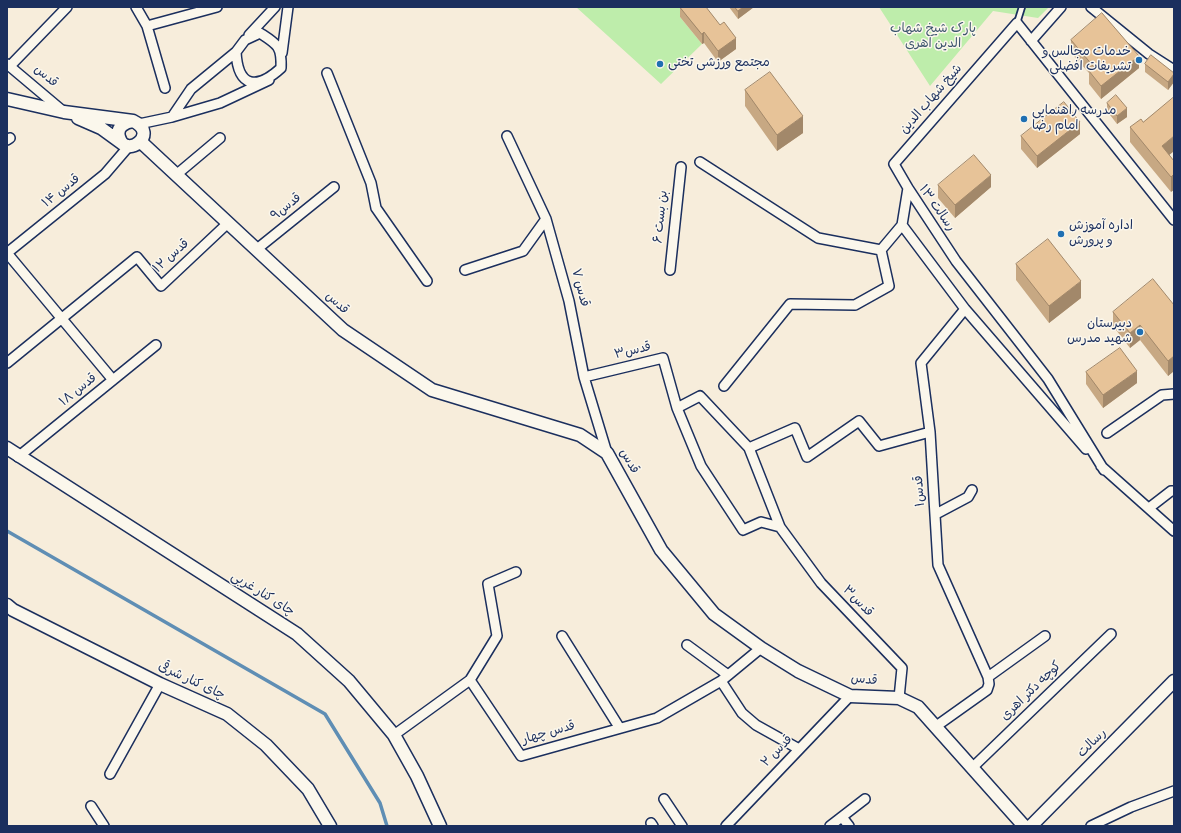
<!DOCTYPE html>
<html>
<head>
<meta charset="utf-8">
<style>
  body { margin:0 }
  #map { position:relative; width:1181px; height:833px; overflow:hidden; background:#f7eddb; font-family:"Gochi Hand",sans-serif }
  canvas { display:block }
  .frame { position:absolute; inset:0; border:8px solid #1b2f5e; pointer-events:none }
</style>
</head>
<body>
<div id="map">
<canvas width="1181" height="833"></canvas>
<div class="frame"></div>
</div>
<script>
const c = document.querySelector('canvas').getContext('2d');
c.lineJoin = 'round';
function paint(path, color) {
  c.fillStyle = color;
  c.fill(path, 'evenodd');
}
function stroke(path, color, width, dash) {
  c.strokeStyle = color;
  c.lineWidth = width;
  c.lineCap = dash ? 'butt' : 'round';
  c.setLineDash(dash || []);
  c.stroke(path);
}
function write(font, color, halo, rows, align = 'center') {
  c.font = font + ' "Gochi Hand","Playpen Sans Arabic",sans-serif';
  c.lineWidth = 3;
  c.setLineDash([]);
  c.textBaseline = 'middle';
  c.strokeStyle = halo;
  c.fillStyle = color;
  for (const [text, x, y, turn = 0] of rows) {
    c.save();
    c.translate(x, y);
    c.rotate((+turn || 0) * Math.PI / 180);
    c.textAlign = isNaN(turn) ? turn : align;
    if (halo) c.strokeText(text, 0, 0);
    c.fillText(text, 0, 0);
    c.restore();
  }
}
paint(new Path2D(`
  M576,7H694L680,17L702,44L661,84Z
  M879,7H1049L1038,18L993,11L930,86Z`), '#beedab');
stroke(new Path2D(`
  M7,531L325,714L380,803L387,826`), '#5f8eb4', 3.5);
const lane = new Path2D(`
  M1017,23L1022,7`);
const street = new Path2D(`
  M136,7L147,26L165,88
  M1091,7L1149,54L1174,70
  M147,26L217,7
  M249,35L275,7
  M1031,41L1061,7
  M236,52C238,88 257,90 281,68C282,46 277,44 260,33L245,40L236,52L191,89L172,117L220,103L269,80
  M282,53L288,7
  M7,64L64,112
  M10,66L67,7
  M327,73L371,183L376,208L427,281
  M139,124L172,117
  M507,136L546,219L569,301L584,377L607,453
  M7,140L10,138
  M700,162L818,238L881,250L902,225
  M176,175L220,138
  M908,188L902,225L965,309L1086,449
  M257,249L334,187
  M7,253L113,380
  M7,253L105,174L129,146
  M465,270L523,251L546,219
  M670,270L681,167
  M7,363L137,257L161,286L228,223
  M584,377L663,358L677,408L701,466L743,530L761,522L780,527
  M724,386L790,304L855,305L889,286L881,250
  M677,408L700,396L749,448L780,527L821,583L902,668L899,698
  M1107,433L1162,395L1174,394
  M749,448L795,428L807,457L859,421L879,446L930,432
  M18,457L156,345
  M1101,466L1174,531
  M1104,470L1048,379L956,261L908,188L894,164L1017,23L1174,220
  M1149,508L1171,491H1174
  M936,514L968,497L972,490
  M516,572L488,584L497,636L470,680L521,756L657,718L721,681L761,648
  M562,636L619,727
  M687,645L728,675
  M988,677L1045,636
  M721,681L742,713L756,725L799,749
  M935,727L987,690L989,684L988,677L938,565L930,432L921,363L965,309
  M394,735L470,680
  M972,768L1111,634
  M110,774L160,684
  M664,799L682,826
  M91,806L104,826
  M842,817L849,826
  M651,823L653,826
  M726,826L850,696
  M830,826L865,799
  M1091,826L1131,807L1174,791`);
const secondary = new Path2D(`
  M7,99L64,112L133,121C161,134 125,160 119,137C116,127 125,122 133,121
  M78,118L101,128L123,144
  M141,142L343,330L432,390L580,435L607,453L661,550L714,614L761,648L798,671L850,696L899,698L918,707L1024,826
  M7,448L297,634L349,681L394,735L417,776L440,826
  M7,605L13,610L160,684L227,714L266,745L308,789L330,826
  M1031,826L1174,681`);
stroke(lane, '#1b2f5e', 8);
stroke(street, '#1b2f5e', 12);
stroke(secondary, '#1b2f5e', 15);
stroke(lane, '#fbf7ec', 4.5);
stroke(street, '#fbf7ec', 9);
stroke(secondary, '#fbf7ec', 12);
paint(new Path2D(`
  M680,7H706L736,49L718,62L704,43L702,44L680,17Z
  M729,7H754L738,19Z
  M1071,40L1139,68L1101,99L1089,84V73L1071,53Z
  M1145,64L1174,73V82L1168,90L1145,72Z
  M745,90L803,133L777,151L745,106Z
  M1107,103L1127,117L1117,124L1107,111Z
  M1143,122L1174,151L1169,155L1174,161L1171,192L1130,142V127Z
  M1080,134L1037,168L1021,149V136Z
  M938,185L991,187L955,218L938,198Z
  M1016,264L1081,298L1049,323L1016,280Z
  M1174,305V371L1168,376L1140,340L1130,348L1113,326V312Z
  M1086,372L1137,383L1103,408L1086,384Z`), '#c7a883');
paint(new Path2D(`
  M743,7H754L738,19V11Z
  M704,32V43L702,44V34Z
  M736,38V49L718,62V51Z
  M1139,56V68L1101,99V86Z
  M1174,74V82L1168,90V82Z
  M1127,108V117L1117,124V116Z
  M803,116V133L777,151V135Z
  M1080,122V134L1037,168V156Z
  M1174,136V151L1162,161V146Z
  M1174,174V190L1171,192V177Z
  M991,175V187L955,218V205Z
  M1081,281V298L1049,323V306Z
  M1140,325V340L1130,348V333Z
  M1174,356V371L1168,376V361Z
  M1137,371V383L1103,408V395Z`), '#a2886a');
const building = new Path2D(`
  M680,7H706L720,25L724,22L736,38L718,51L704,32L702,34Z
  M735,7H743L738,11Z
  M1102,13L1139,56L1101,86L1089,71L1094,67L1071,40Z
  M1151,55L1174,73V74L1168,82L1145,64Z
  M770,72L803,116L777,135L745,90Z
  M1116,95L1127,108L1117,116L1107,103Z
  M1174,97V136L1162,146L1174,161V174L1171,177L1130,127L1141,119L1143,122Z
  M1064,102L1080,122L1037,156L1021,136Z
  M974,155L991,175L955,205L938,185Z
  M1048,239L1081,281L1049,306L1016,264Z
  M1153,279L1174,305V356L1168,361L1140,325L1130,333L1113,312Z
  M1120,348L1137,371L1103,395L1086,372Z`);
paint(building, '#e7c398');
stroke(building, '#a2886a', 1);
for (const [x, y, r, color] of [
  [1139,60,4,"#1f6fb2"],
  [660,64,4,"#1f6fb2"],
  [1024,119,4,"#1f6fb2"],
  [1061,234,4,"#1f6fb2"],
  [1140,332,4,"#1f6fb2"]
]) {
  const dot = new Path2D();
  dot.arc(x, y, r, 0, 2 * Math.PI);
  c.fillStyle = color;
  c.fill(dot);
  stroke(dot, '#fbf7ec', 1.5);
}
write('13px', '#3c556d', '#fbf7ec', [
  ["پارک شیخ شهاب",933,30],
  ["الدین اهری",933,45]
]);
write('13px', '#1b2f5e', '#fbf7ec', [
  ["خدمات مجالس و",1131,53,"right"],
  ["تشریفات افضلی",1131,68,"right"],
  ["مجتمع ورزشی تختی",668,64],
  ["مدرسه راهنمایی",1032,112],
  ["امام رضا",1032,127],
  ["اداره آموزش",1069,227],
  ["و پرورش",1069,242],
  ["دبیرستان",1132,325,"right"],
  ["شهید مدرس",1132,340,"right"]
], 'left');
write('13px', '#1b2f5e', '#fbf7ec', [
  ["قدس",45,77,40],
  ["شیخ شهاب الدین",932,100,-49],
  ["قدس ۱۴",62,192,-39],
  ["قدس۹",287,208,-39],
  ["رسالت ۱۳",936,209,55],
  ["بن بست ۶",662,217,-84],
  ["قدس ۱۲",172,257,-42],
  ["قدس ۷",579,288,76],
  ["قدس",336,304,43],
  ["قدس۳",633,352,-13],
  ["قدس ۱۸",79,391,-39],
  ["قدس",628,462,59],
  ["قدس۱",921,491,-94],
  ["چای کنار غربی",262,595,32],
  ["قدس۳",857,602,46],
  ["قدس",864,681,6],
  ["چای کنار شرقی",191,682,25],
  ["کوچه دکتر اهری",1032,692,-44],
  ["قدس چهار",549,734,-16],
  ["رسالت",1093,744,-45],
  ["قدس ۲",778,752,-46]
]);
</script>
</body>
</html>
